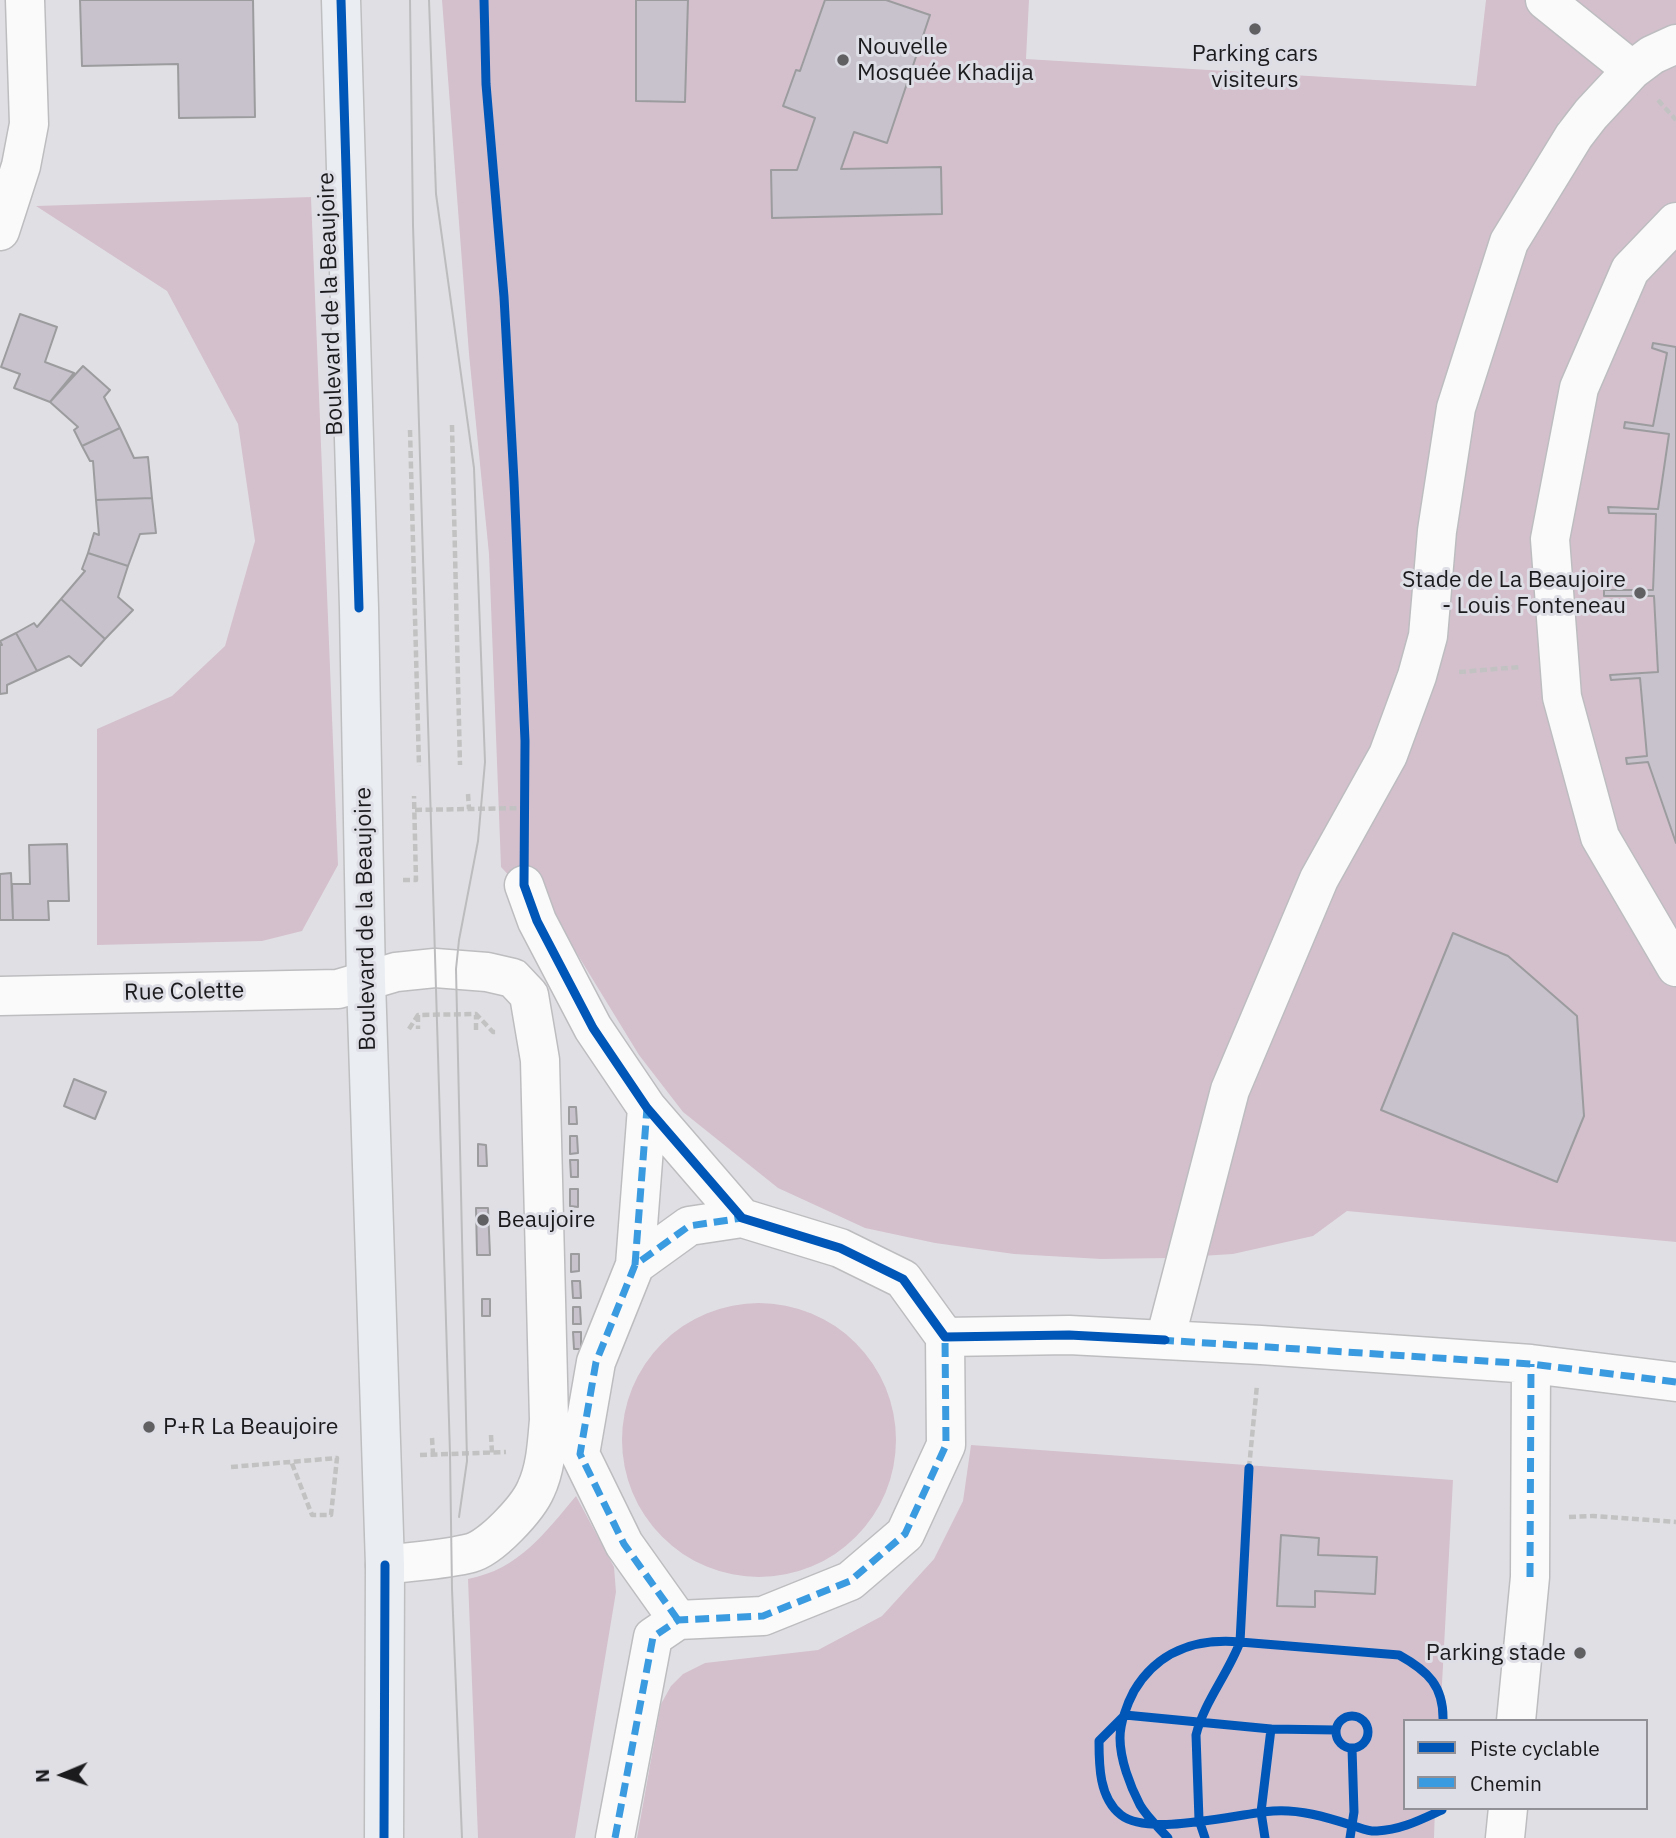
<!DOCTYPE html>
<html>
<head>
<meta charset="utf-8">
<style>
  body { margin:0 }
  #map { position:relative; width:1676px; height:1838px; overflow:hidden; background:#e0e0e4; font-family:"IBM Plex Sans",sans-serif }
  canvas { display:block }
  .legend { position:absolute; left:1403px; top:1719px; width:245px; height:91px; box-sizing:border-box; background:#dedee6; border:2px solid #909096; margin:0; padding:9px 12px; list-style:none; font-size:21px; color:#1b1b1e }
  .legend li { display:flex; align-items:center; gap:14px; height:35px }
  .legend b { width:35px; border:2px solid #909096 }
  .north { position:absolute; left:28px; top:1740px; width:70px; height:70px; -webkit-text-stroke:5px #dedee6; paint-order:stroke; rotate:268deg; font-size:19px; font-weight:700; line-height:28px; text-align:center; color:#1b1b1e }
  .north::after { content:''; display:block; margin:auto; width:24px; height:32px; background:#1b1b1e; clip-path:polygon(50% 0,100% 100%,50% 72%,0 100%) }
</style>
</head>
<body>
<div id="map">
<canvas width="1676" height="1838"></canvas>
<ul class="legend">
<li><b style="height:9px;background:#0057b8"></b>Piste cyclable</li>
<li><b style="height:9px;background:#3b9be0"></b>Chemin</li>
</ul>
<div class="north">N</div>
</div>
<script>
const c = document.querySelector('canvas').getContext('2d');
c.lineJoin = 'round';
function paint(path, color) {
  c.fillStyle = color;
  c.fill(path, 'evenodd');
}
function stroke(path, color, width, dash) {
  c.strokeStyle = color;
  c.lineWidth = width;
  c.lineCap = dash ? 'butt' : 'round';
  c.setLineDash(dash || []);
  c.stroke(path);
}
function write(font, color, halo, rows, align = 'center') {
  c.font = font + ' "IBM Plex Sans",sans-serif';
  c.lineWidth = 6;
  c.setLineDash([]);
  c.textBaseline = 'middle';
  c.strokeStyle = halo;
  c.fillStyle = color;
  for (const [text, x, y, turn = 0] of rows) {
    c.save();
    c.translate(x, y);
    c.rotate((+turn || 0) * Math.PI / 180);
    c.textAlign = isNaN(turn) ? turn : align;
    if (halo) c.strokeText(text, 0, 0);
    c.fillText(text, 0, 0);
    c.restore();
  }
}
paint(new Path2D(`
  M442,0H636V101L685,102L688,0H1029L1026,59L1476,86L1486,0H1676V1242L1347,1211L1313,1236L1233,1254L1170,1258L1101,1259L1014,1254L935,1243L865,1228L778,1188L683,1112L639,1055L568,939L501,867L489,554L469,354ZM1582,96L1572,134L1558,123Z
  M311,197L338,865L302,931L262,941L97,945V729L172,696L225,646L255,541L238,424L167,291L36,206Z
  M622 1440a137 137 0 1 1 274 0a137 137 0 1 1-274 0Z
  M971,1445L1453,1480L1440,1721H1405V1808H1435L1434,1838H637L661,1704L671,1686L683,1674L705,1663L818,1650L882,1616L934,1559L963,1501Z
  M576,1496L614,1567L616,1592L575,1838H478L468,1579C519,1569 544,1534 576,1496Z`), '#d4c0cd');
const building = new Path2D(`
  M80,0H253L255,117L179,118L178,64L82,66Z
  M636,0H688L685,102L636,101Z
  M825,0H886L930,15L887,143L854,132L841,169L941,167L942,214L772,218L771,170H797L815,118L783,106L796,70L800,71Z
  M20,314L57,327L45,362L74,373L50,402L14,388L20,374L1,367Z
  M1653,343L1676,347V843L1648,762L1627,764L1626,758L1647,756L1640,678L1611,680L1610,675L1658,672L1654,596H1604V590H1653L1656,514L1609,513L1608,507L1658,509L1669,434L1624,428L1625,422L1653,426L1667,353L1652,348Z
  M83,366L110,390L104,397L120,428L82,446L74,430L78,427L50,402Z
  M120,428L134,458L148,457L152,498L96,500L93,461H90L82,446Z
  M152,498L156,533L140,534L128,566L88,553L94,533L99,535L96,500Z
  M88,553L128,566L118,597L133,610L105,639L61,599L85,571L82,569Z
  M61,599L105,639L81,666L69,656L37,671L16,633L34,623L37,627Z
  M16,633L37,671L7,685V693L0,694V645H2L0,641Z
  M67,844L69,901H48L49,920H13L12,884H30L29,845Z
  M11,873L13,920H0V874Z
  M1453,933L1508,956L1577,1016L1584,1116L1557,1182L1381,1110Z
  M74,1079L106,1092L95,1119L64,1106Z
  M569,1107H576L577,1124H569Z
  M570,1136H577L578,1153L570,1154Z
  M478,1144L486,1145L487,1166H478Z
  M570,1160H578V1177H571Z
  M570,1189H578V1207L570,1206Z
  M476,1208H488L490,1255H477Z
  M571,1254H579V1271L571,1272Z
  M572,1281H580L581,1298H573Z
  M482,1299H490V1316H482Z
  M573,1307H580L581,1324H573Z
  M573,1332H581V1349H574Z
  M1281,1535L1319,1538L1318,1555L1377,1557L1375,1594L1315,1591V1607L1277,1606Z`);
paint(building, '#c7c2cc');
stroke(building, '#9c9c9f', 2);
const minor = new Path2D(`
  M1545,0L1632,70
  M1676,222L1630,270L1579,388L1550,539L1562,697L1600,837L1676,967
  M0,231L21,166L29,124L25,0
  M524,885L537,921L593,1028L647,1108L742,1218L840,1248L903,1279L945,1337L1069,1335L1261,1345L1531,1364L1676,1382
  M0,996L338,989L396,972L435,968L487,972L513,978L529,995L540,1060L549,1420C547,1442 546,1468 536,1489C528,1508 491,1548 471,1553C444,1560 413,1561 385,1565
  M635,1265L647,1108
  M1165,1340L1230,1090L1319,879L1388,755L1417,676L1428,636L1437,531L1456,408L1509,242L1574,136L1591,114L1632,70L1652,55L1676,44
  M678,1620L624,1544L580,1454L596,1362L635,1265L689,1226L742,1218
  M1516,1721L1530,1577L1531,1364
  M615,1838L653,1637L678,1620L763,1616L850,1581L905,1534L946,1445L945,1337
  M1505,1838L1508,1808`);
const major = new Path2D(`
  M341,0L359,608L366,981L385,1565L384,1838`);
stroke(minor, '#bdbdc0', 41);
stroke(major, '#bebec0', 41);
stroke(new Path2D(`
  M484,0L486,84L504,297L514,481L525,741L524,848
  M1658,100L1676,120
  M452,425L460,765
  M410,430L419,766
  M1459,672L1520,667
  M468,794L469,809
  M415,810L524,808
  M403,880H416L414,796
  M418,1015V1029
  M409,1029L418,1015L476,1014L493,1032H496
  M476,1030V1015
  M491,1435L492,1453
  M432,1438L433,1454
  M420,1455L506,1452
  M231,1467L337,1458L331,1515H312L291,1461
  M1249,1468L1257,1385
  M1569,1517L1593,1516L1676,1522`), '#c2c2c2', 4.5, [7, 3.5]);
stroke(minor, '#fafafb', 38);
stroke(major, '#eaeef2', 38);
stroke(new Path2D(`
  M410,0L413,225L450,1454L452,1589L462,1838
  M429,0L436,194L474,468L485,762L478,841L459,940L456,969L467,1461L459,1517`), '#bcbcbe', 2);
stroke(new Path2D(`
  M635,1265L647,1108
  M1160,1340L1531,1364L1676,1382
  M1530,1577L1531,1364
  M678,1620L624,1544L580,1454L596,1362L635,1265L689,1226L742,1218
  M615,1838L653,1637L678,1620L763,1616L850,1581L905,1534L946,1445L945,1337`), '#3b9be0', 7, [14, 7]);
stroke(new Path2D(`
  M341,0L359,608
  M484,0L486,84L504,297L514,481L525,741L524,885L537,921L593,1028L647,1108L742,1218L840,1248L903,1279L945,1337L1069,1335L1165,1340
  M1336 1732a16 16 0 1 1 32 0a16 16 0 1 1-32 0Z
  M1336,1730L1271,1729L1125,1715L1099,1741C1099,1765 1099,1798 1121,1815C1149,1837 1236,1814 1273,1811C1299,1809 1326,1817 1351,1825C1359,1827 1368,1832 1377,1831C1401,1830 1420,1820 1442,1810
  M384,1838L385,1565
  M1168,1838C1159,1828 1147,1817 1140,1805C1130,1786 1120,1759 1120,1738C1120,1723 1127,1704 1134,1691C1157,1652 1195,1638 1240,1642L1249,1468
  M1205,1838L1199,1820L1196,1735C1204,1702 1228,1674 1240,1642L1399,1655C1428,1671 1444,1686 1443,1721
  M1265,1838L1261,1812L1271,1729
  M1350,1838L1354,1812L1352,1748`), '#0057b8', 9);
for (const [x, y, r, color] of [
  [1255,29,7,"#606063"],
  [843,60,7,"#606063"],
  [1640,593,7,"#606063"],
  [483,1220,7,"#606063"],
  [149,1427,7,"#606063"],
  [1580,1653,7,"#606063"]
]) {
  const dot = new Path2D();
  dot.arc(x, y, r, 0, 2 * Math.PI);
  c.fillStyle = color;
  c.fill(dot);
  stroke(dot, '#dedee6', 2.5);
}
write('23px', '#1b1b1e', '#dedee6', [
  ["Nouvelle",857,47],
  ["Mosquée Khadija",857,73],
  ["Parking cars",1255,54,"center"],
  ["visiteurs",1255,80,"center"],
  ["Stade de La Beaujoire",1626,580,"right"],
  ["- Louis Fonteneau",1626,606,"right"],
  ["Beaujoire",497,1220],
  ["P+R La Beaujoire",163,1427],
  ["Parking stade",1566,1653,"right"]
], 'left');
write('23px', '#1b1b1e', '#dedee6', [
  ["Boulevard de la Beaujoire",331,304,-92],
  ["Boulevard de la Beaujoire",366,919,-91],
  ["Rue Colette",184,992,-1]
]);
</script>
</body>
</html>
